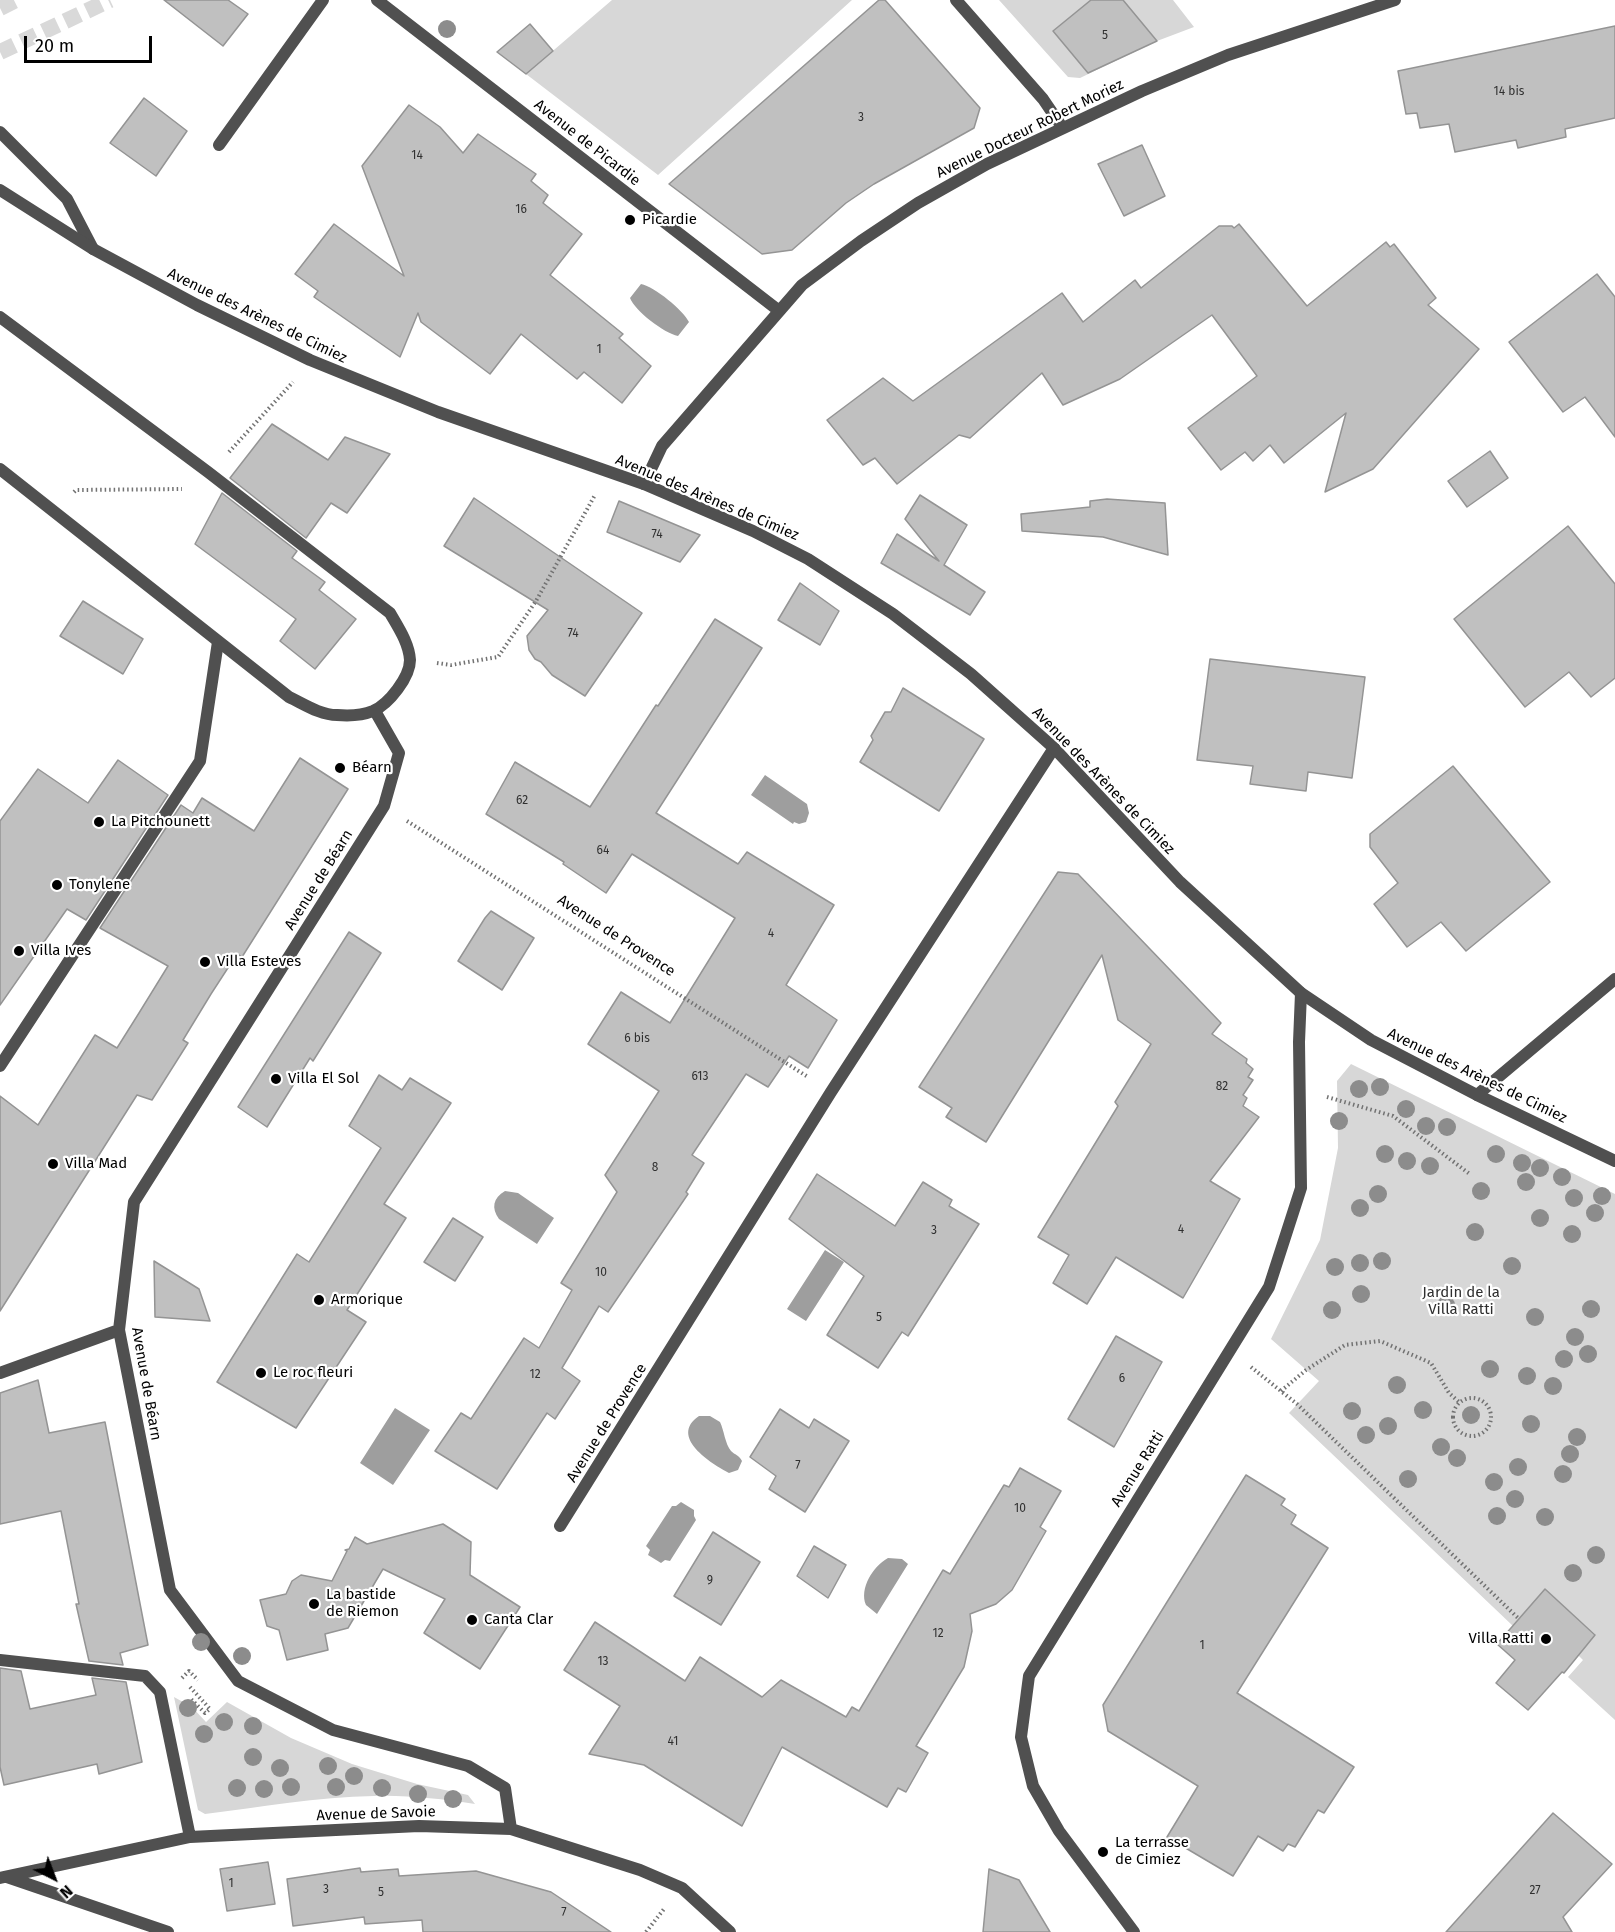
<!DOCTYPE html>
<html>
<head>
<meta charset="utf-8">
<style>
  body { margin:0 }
  #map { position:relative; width:1615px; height:1932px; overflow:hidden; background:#fff; font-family:"Fira Sans",sans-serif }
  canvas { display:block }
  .north { position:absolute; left:24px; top:1848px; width:60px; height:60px; -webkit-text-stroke:4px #fff; paint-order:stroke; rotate:138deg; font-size:16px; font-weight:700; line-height:24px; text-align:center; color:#000 }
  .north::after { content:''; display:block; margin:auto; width:21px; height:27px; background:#000; clip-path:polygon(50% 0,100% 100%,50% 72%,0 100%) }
  .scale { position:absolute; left:24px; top:36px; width:128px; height:27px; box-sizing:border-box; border:3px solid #000; border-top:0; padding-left:8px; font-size:18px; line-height:21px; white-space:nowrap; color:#000; -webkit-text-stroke:4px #fff; paint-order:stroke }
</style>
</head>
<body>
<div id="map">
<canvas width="1615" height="1932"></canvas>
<div class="north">N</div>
<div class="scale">20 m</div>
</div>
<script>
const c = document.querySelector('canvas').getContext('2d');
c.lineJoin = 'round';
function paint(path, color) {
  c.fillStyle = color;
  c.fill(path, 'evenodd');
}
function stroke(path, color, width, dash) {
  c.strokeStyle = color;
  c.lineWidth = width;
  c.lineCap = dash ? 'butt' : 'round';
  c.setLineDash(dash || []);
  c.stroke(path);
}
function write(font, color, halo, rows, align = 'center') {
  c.font = font + ' "Fira Sans",sans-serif';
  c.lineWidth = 4.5;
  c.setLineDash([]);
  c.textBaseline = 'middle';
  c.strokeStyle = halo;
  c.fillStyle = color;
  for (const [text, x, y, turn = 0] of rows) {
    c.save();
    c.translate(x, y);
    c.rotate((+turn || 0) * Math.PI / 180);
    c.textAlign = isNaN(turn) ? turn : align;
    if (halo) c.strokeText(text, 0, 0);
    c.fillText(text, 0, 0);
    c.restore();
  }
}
paint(new Path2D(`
  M612,0H852L658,175L526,74Z
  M999,0H1173L1194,27L1157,41L1080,78L1068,77Z
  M1351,1064L1615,1194V1720L1568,1677L1583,1660L1578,1655L1595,1634L1545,1589L1513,1626L1289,1413L1319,1381L1271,1339L1320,1240L1338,1148L1337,1081Z
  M174,1697L192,1707L206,1722L227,1702L291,1738L352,1764L417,1784L468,1795L475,1804C441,1799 408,1795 374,1796C317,1797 261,1807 205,1814L198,1810Z`), '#d7d7d7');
paint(new Path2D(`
  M641,284C655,287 683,310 689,322L678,336C664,333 635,311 630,298Z
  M765,775L807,804L809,813L806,822L799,824L794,822L793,824L751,795Z
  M505,1191L518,1193L554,1218L537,1244L499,1219C491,1208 493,1198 505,1191Z
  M825,1250L844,1262L806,1321L787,1309Z
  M395,1408L430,1430L393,1485L360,1463Z
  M699,1416H710L720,1422C724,1430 725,1444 731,1451C735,1455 739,1455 742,1461L738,1470L729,1473C712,1464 668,1437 699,1416Z
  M681,1502L694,1510V1516L696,1520L670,1561L665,1560L661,1563L648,1555L650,1550L646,1546L672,1506H676Z
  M888,1558L902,1559L908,1564L877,1614L866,1605C859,1589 873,1566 888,1558Z`), '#9e9e9e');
const building = new Path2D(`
  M164,0H228L248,14L223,46Z
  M879,0H885L980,108L974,128L874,184L846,203L792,250L762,254L669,184Z
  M1091,0H1123L1157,41L1088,73L1053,31Z
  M530,24L553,51L526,74L497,52Z
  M1615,26V118L1565,129L1566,137L1518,148L1516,140L1455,152L1449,124L1420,128L1417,113L1406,114L1398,71Z
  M144,98L187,131L156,176L110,143Z
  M409,105L440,127L463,153L478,134L536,174L531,181L548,195L543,203L582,234L550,275L623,334L619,338L651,366L622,403L584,372L577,379L521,334L490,374L421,322L418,313L400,357L314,297L318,291L295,274L334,224L404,276L362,166Z
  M1142,145L1165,196L1124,216L1098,164Z
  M1239,224L1307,306L1386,242L1390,247L1394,244L1436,298L1428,305L1479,349L1373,469L1325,492L1346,413L1284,463L1270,445L1253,461L1245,452L1221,470L1188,428L1257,376L1212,315L1120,379L1063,405L1042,373L970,438L959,435L897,484L875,458L863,465L827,420L883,378L913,401L1062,293L1083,322L1135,280L1141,288L1219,226H1232L1234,228Z
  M1597,274L1615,297V437L1585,397L1563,412L1509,342Z
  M272,424L328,460L345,437L390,454L347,513L331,503L306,538L230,478Z
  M1490,451L1508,478L1467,507L1448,481Z
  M222,493L297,551L292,558L325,582L319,590L356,619L315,669L280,641L296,619L195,544Z
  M920,495L967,525L944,565L985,592L970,615L881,563L897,534L939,561L905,519Z
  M474,498L642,613L585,696L552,675L541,662L535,659L529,650L527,636L548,610L444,546Z
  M1107,499L1165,503L1168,555L1103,537L1022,531L1021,514L1090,507V501Z
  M619,501L700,535L680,562L607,532Z
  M1568,526L1615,584V678L1591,697L1569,672L1525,707L1454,619Z
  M800,583L839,611L820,645L778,620Z
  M83,601L143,639L123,674L60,636Z
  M715,619L762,648L656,813L738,864L747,852L834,905L786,985L837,1020L808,1068L789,1056L768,1087L746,1074L692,1155L704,1163L686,1192L688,1194L608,1312L599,1306L562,1368L580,1381L555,1419L547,1413L497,1489L435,1451L461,1413L471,1419L524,1338L539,1348L572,1290L561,1283L617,1192L605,1175L659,1091L588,1044L621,992L670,1023L735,918L632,854L606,893L563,864L564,862L486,814L515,762L590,807L656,705L658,706Z
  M1210,659L1365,677L1352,778L1308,772L1306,791L1250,784L1253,766L1197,760Z
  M903,688L984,739L939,811L860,762L873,740L871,736L885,712H891Z
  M300,758L348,789L242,957L237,954L211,994L183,1040L188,1043L152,1100L137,1095L0,1311V1096L38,1125L95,1035L117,1048L139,1013L168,966L100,928L181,805L193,813L202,798L254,831Z
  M118,760L168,795L86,920L67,909L0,1005V821L38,769L88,803Z
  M1453,766L1550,882L1466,951L1441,922L1407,947L1374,904L1398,883L1370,847V834Z
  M1058,872L1078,874L1221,1023L1212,1034L1247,1059L1246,1063L1253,1069L1248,1077L1253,1080L1243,1095L1247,1098L1243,1106L1259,1117L1210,1181L1240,1199L1183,1298L1116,1257L1087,1304L1053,1283L1069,1255L1038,1237L1118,1106L1115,1102L1151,1044L1118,1020L1102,955L986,1142L946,1117L952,1108L919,1087Z
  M491,911L534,938L502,990L458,961L485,918Z
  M349,932L381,953L313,1061L310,1058L267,1127L238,1107Z
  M379,1075L402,1090L410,1078L451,1103L384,1204L406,1218L347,1310L366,1322L296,1428L217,1382L297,1254L309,1262L381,1148L349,1126Z
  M817,1174L895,1226L923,1182L952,1200L949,1206L979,1224L908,1336L902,1332L878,1368L827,1335L864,1276L789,1219Z
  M453,1218L483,1237L455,1281L424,1262Z
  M154,1261L199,1289L210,1321L155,1317Z
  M1116,1336L1162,1362L1114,1447L1068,1419Z
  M38,1380L49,1433L105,1422L148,1645L120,1653L123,1665L89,1661L76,1604H79L61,1511L0,1524V1393Z
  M780,1409L809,1428L814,1419L849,1441L805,1512L769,1489L776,1476L750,1457Z
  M1020,1468L1061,1491L1040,1527L1046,1531L1012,1590L996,1604L970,1614L972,1631L964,1667L916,1746L928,1753L906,1792L898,1788L887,1807L782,1747L742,1826L644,1765L589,1754L620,1706L564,1670L595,1622L685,1681L700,1657L762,1697L781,1680L846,1717L852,1707L859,1711L943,1570L950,1574L1004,1485L1009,1487Z
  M1246,1475L1285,1499L1281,1505L1296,1515L1291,1524L1328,1548L1237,1693L1354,1767L1324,1813L1318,1810L1295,1847L1288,1844L1283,1851L1258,1836L1233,1876L1167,1837L1198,1786L1108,1731L1103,1705Z
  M443,1524L471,1542L470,1575L520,1607L480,1669L424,1633L445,1599L383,1569L348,1628L325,1634L328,1650L287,1660L279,1630L267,1626L260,1600L286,1594L292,1581L301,1575L332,1581L347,1551L345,1550L349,1549L355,1537L367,1544Z
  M713,1532L760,1562L721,1625L674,1596Z
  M814,1546L846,1565L828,1598L797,1576Z
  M1545,1589L1595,1635L1564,1673L1562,1672L1528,1710L1496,1683L1515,1660L1497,1644Z
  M0,1668L21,1671L30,1709L96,1695L92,1678L126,1682L142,1762L99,1774L97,1764L4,1785L0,1767Z
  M1553,1813L1612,1864L1563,1917L1572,1932H1446Z
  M268,1862L275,1904L227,1911L220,1869Z
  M360,1868L361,1872L398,1869L399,1876L476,1871L551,1892L611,1932H423L422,1920L365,1924L364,1917L293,1926L287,1879Z
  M989,1869L1019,1880L1050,1932H983Z`);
paint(building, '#c0c0c0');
stroke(building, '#949494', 1.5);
stroke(new Path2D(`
  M0,8L16,0
  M0,52L110,0`), '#d9d9d9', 16, [16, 8]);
stroke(new Path2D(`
  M229,452L293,382
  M74,492L76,490L182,489
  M437,663L451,665L498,657L536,601L595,495
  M407,821L808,1077
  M1327,1097L1393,1116L1471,1175
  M1251,1367L1297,1404L1519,1619
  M1281,1391L1306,1370L1345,1345L1380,1341L1431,1363L1449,1393L1460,1403
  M1453 1417a19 19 0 1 1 38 0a19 19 0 1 1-38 0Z
  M182,1678L189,1671L198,1680
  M190,1687L210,1709L205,1713L191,1699
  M646,1932L664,1909`), '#727272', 4, [1.5, 3]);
stroke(new Path2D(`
  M219,145L323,0
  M1477,1095L1615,979`), '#505050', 12);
stroke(new Path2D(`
  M377,0L778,310
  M956,0L1043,99L1062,127
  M0,132L67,199L93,249
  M644,484L662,446L802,285L861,241L918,203L987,164L1142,91L1228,55L1395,0
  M375,711L399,753L384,806L134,1202L119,1330L170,1590L238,1681L333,1730L468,1766L505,1788L511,1829
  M0,1066L200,761L218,642
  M0,1373L119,1330
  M560,1526L831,1092L1054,748
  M0,1660L145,1676L160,1692L190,1837
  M7,1877L168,1932
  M0,1878L190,1837L419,1826L511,1829L640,1870L682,1888L730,1932
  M1134,1932L1059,1831L1033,1786L1021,1737L1029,1676L1269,1287L1301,1188L1299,1042L1301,993`), '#505050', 12);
stroke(new Path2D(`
  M0,190L93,249L197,305L310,360L438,412L644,484L753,531L808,559L893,614L971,674L1054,748L1180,882L1301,993L1371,1040L1477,1095L1615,1161
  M0,317L208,472L390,613C398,627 409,643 410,660C410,677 389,704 373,711C363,715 348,716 337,715C320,715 304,704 289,697L0,469`), '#505050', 12);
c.fillStyle = '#8c8c8c';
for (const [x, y] of [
  [447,29],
  [1380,1087],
  [1359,1089],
  [1406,1109],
  [1339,1121],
  [1426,1126],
  [1447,1127],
  [1385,1154],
  [1496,1154],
  [1407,1161],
  [1522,1163],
  [1430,1166],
  [1540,1168],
  [1562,1177],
  [1526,1182],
  [1481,1191],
  [1378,1194],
  [1602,1196],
  [1574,1198],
  [1360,1208],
  [1595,1213],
  [1540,1218],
  [1475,1232],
  [1572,1234],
  [1382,1261],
  [1360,1263],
  [1512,1266],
  [1335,1267],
  [1361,1294],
  [1446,1305],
  [1591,1309],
  [1332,1310],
  [1535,1317],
  [1575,1337],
  [1588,1354],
  [1564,1359],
  [1490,1369],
  [1527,1376],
  [1397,1385],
  [1553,1386],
  [1423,1410],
  [1352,1411],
  [1471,1415],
  [1531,1424],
  [1388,1426],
  [1366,1435],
  [1577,1437],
  [1441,1447],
  [1570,1454],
  [1457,1458],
  [1518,1467],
  [1563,1474],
  [1408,1479],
  [1494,1482],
  [1515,1499],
  [1497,1516],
  [1545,1517],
  [1596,1555],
  [1573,1573],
  [201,1642],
  [242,1656],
  [188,1708],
  [224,1722],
  [253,1726],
  [204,1734],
  [253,1757],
  [328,1766],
  [280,1768],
  [354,1776],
  [291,1787],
  [336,1787],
  [237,1788],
  [382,1788],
  [264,1789],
  [418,1794],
  [453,1799]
]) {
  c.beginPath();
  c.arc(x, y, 9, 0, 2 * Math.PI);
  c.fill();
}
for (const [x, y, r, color] of [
  [630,220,6,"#000"],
  [340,768,6,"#000"],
  [99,822,6,"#000"],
  [57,885,6,"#000"],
  [19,951,6,"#000"],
  [205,962,6,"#000"],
  [276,1079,6,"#000"],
  [53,1164,6,"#000"],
  [319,1300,6,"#000"],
  [261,1373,6,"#000"],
  [314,1604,6,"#000"],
  [472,1620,6,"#000"],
  [1546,1639,6,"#000"],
  [1103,1852,6,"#000"]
]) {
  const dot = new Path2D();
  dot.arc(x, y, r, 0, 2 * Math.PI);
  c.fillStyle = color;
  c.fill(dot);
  stroke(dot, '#fff', 2);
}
write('12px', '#303030', null, [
  ["5",1105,36],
  ["14 bis",1509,92],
  ["3",861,118],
  ["14",417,156],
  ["16",521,210],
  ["1",599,350],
  ["74",657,535],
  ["74",573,634],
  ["62",522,801],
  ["64",603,851],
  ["4",771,934],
  ["6 bis",637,1039],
  ["613",700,1077],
  ["82",1222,1087],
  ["8",655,1168],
  ["4",1181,1230],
  ["3",934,1231],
  ["10",601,1273],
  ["5",879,1318],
  ["12",535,1375],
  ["6",1122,1379],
  ["7",798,1466],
  ["10",1020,1509],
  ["9",710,1581],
  ["12",938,1634],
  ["1",1202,1646],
  ["13",603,1662],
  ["41",673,1742],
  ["1",231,1884],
  ["3",326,1890],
  ["27",1535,1891],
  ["5",381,1893],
  ["7",564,1913]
]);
write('15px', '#000', '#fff', [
  ["Avenue Docteur Robert Moriez",1030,129,-26],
  ["Avenue de Picardie",587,143,38],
  ["Avenue des Arènes de Cimiez",257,316,26],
  ["Avenue des Arènes de Cimiez",707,498,23],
  ["Avenue des Arènes de Cimiez",1103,781,46],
  ["Avenue de Béarn",319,880,-58],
  ["Avenue de Provence",616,936,33],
  ["Avenue des Arènes de Cimiez",1477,1076,26],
  ["Avenue de Béarn",146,1384,80],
  ["Avenue de Provence",607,1423,-58],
  ["Avenue Ratti",1138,1469,-58],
  ["Avenue de Savoie",376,1814,-2]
]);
write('15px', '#000', '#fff', [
  ["Picardie",642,220],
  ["Béarn",352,768],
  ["La Pitchounett",111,822],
  ["Tonylene",69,885],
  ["Villa Ives",31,951],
  ["Villa Esteves",217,962],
  ["Villa El Sol",288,1079],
  ["Villa Mad",65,1164],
  ["Armorique",331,1300],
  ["Le roc fleuri",273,1373],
  ["La bastide",326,1595],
  ["de Riemon",326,1612],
  ["Canta Clar",484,1620],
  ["Villa Ratti",1534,1639,"right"],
  ["La terrasse",1115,1843],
  ["de Cimiez",1115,1860]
], 'left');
write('15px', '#2e2e2e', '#fff', [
  ["Jardin de la",1461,1293],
  ["Villa Ratti",1461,1310]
]);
</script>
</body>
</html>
